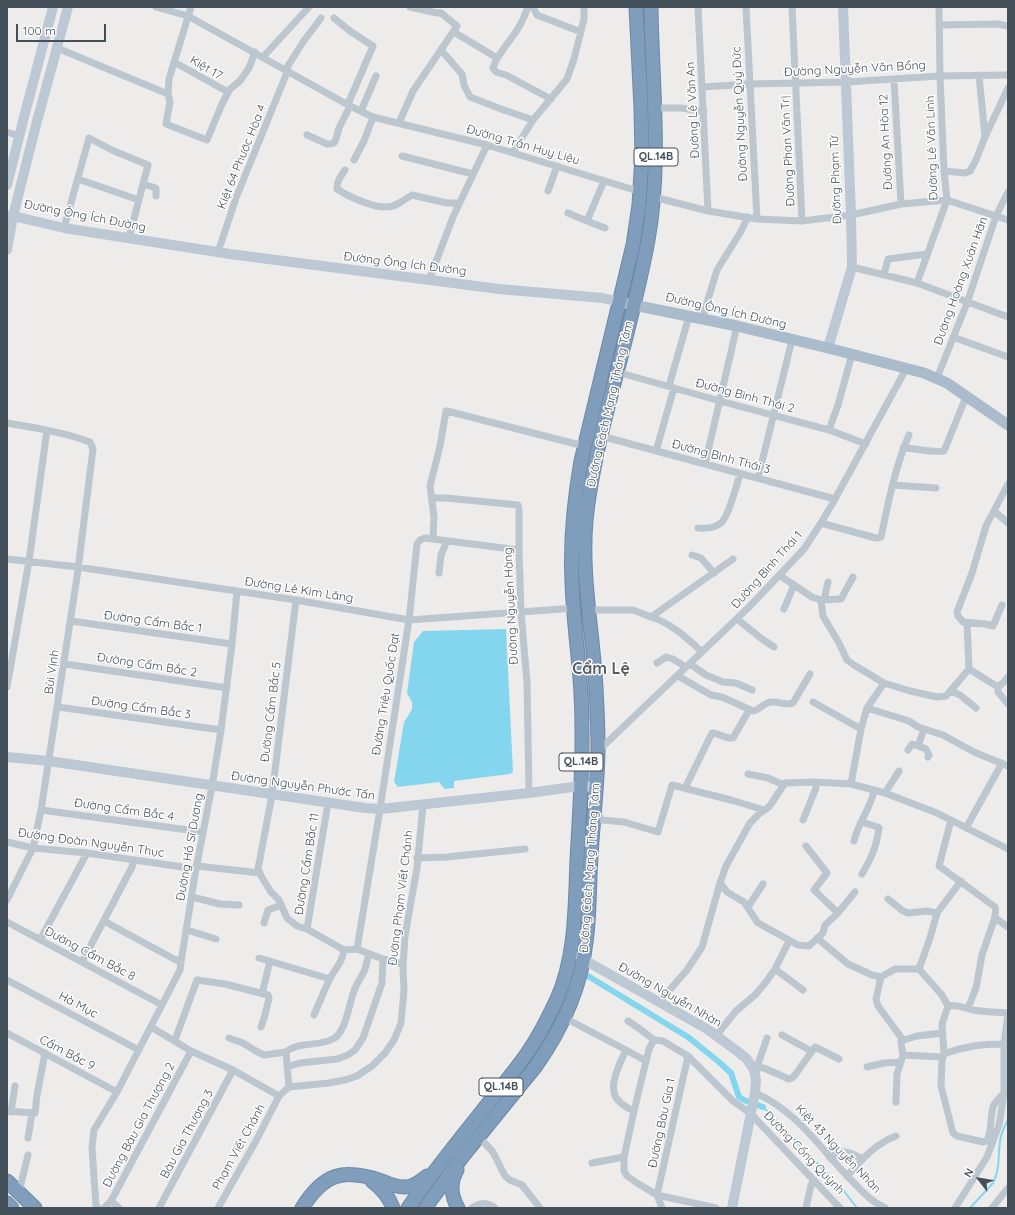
<!DOCTYPE html>
<html>
<head>
<meta charset="utf-8">
<style>
  body { margin:0 }
  #map { position:relative; width:1015px; height:1215px; overflow:hidden; background:#eeebeb; font-family:Quicksand,sans-serif }
  canvas { display:block }
  .frame { position:absolute; inset:0; border:8px solid #434f59; pointer-events:none }
  .north { position:absolute; left:959px; top:1159px; width:40px; height:40px; -webkit-text-stroke:3px #fff; paint-order:stroke; rotate:301deg; font-size:11px; font-weight:700; line-height:16px; text-align:center; color:#434f59 }
  .north::after { content:''; display:block; margin:auto; width:14px; height:18px; background:#434f59; clip-path:polygon(50% 0,100% 100%,50% 72%,0 100%) }
  .scale { position:absolute; left:16px; top:24px; width:90px; height:18px; box-sizing:border-box; border:2px solid #434f59; border-top:0; padding-left:5px; font-size:12px; line-height:14px; white-space:nowrap; color:#434f59; -webkit-text-stroke:3px #fff; paint-order:stroke }
</style>
</head>
<body>
<div id="map">
<canvas width="1015" height="1215"></canvas>
<div class="frame"></div>
<div class="north">N</div>
<div class="scale">100 m</div>
</div>
<script>
const c = document.querySelector('canvas').getContext('2d');
c.lineJoin = 'round';
function paint(path, color) {
  c.fillStyle = color;
  c.fill(path, 'evenodd');
}
function stroke(path, color, width, dash) {
  c.strokeStyle = color;
  c.lineWidth = width;
  c.lineCap = dash ? 'butt' : 'round';
  c.setLineDash(dash || []);
  c.stroke(path);
}
function write(font, color, halo, rows, align = 'center') {
  c.font = font + ' Quicksand,sans-serif';
  c.lineWidth = 3;
  c.setLineDash([]);
  c.textBaseline = 'middle';
  c.strokeStyle = halo;
  c.fillStyle = color;
  for (const [text, x, y, turn = 0] of rows) {
    c.save();
    c.translate(x, y);
    c.rotate((+turn || 0) * Math.PI / 180);
    c.textAlign = isNaN(turn) ? turn : align;
    if (halo) c.strokeText(text, 0, 0);
    c.fillText(text, 0, 0);
    c.restore();
  }
}
paint(new Path2D(`
  M506,629L513,772L510,774L454,781V788L445,789L441,785L440,782L398,787L394,782L404,722L408,716L412,709V702L407,693L414,642L423,631Z`), '#83d6ed');
stroke(new Path2D(`
  M763,1107L844,1191L857,1208
  M970,1208L993,1183C1000,1170 998,1156 1000,1141C1001,1134 1004,1127 1008,1120`), '#83d6ed', 2);
stroke(new Path2D(`
  M588,976L688,1037L719,1062L731,1073L739,1097L744,1100L763,1107`), '#83d6ed', 6);
const highway = new Path2D(`
  M457,1170C450,1182 451,1196 458,1208
  M7,1181L35,1208
  M372,1181C381,1188 389,1196 393,1208
  M7,1203L12,1208
  M302,1208C324,1173 343,1168 382,1181C391,1185 402,1189 411,1186C417,1184 422,1180 427,1176
  M408,1208C436,1167 468,1129 499,1090C509,1077 521,1063 530,1049C541,1033 549,1016 557,999C576,956 575,908 577,861C580,805 584,749 581,693C579,656 573,619 572,581C570,541 574,501 581,461L633,245L639,205L642,156L641,108L636,7
  M425,1208L463,1156L536,1066C562,1029 581,989 586,942C590,914 589,884 591,856C593,820 598,783 598,747C598,728 597,707 596,688C593,632 581,576 586,520C590,480 599,442 609,403C623,349 638,295 648,240C662,163 652,85 651,7`);
stroke(highway, '#6c88a8', 15);
stroke(new Path2D(`
  M156,7L188,16L350,106L373,117L487,145L641,192
  M410,7L437,13H441
  M528,7C525,15 522,23 517,30C509,43 497,54 493,68L496,72L506,75L551,99
  M533,7L537,15L581,32
  M698,7L708,211
  M746,7L757,219
  M792,7L802,221
  M334,18L350,31L373,46L348,104
  M939,25L997,24L1008,26
  M454,32L497,58
  M57,48L168,94L169,79L191,7
  M441,50L462,74L464,85L470,97L501,109L533,120
  M263,57L309,7
  M174,62L228,92
  M286,69L303,42L321,18
  M979,75L985,137
  M894,79L901,204
  M703,87L750,84L846,82L940,76L1008,75
  M168,94L170,102L166,124L207,140L222,104L230,89L240,81L249,68L255,52
  M654,108H682L704,112
  M361,111L376,76
  M399,123L413,91L457,26L441,13
  M7,132L19,136
  M307,135L327,144H331L334,143L336,139L339,128L350,106
  M513,152L533,120L567,79L574,59L584,19V7
  M402,156L473,174
  M354,160L364,141L373,117
  M345,170C341,176 336,182 337,189C349,197 379,211 393,206C399,204 405,199 412,195L447,203H459
  M944,171L965,173L970,171L976,160L985,137L1008,88
  M78,179L139,200
  M143,184L156,188V196
  M548,191L557,166
  M654,197L708,211L757,219L802,221L851,215L901,204L947,200L1008,220
  M568,213L587,221L604,181
  M587,221L605,228
  M64,228L89,138L114,151L148,165L129,238
  M218,252L236,198L288,70
  M852,267L917,283L1008,317
  M884,275L888,259L927,254
  M429,280L453,217L487,145
  M917,283L947,200L944,171L940,76L939,7
  M702,319L717,270L740,233L748,217
  M953,337L1008,357
  M617,372L720,401L829,430L866,444
  M937,378L967,303L996,216L1008,192
  M669,386L689,316
  M7,423C35,428 63,432 90,442L93,449L77,577L41,810L33,848L7,900
  M829,430L838,405L852,354
  M601,436L835,499
  M903,448C917,448 930,453 944,451L966,397
  M656,451L674,388
  M705,464L737,326
  M758,478L792,340
  M893,485L936,488
  M432,498H446L518,505L519,509V550L521,612L527,682L529,793
  M994,511L1008,523
  M821,523L872,537L877,538L881,537C888,504 895,467 909,435
  M698,528C705,529 716,528 722,522C729,515 737,484 740,474
  M433,539L434,517L430,486L440,446L446,411H447L584,446
  M692,555L701,558L714,573
  M7,559L78,567L296,600L409,620L576,608
  M439,573L441,555L447,541
  M779,575L812,597L821,600L823,616L839,643L847,660L854,665L884,683L910,691L937,697L946,696L969,669
  M296,600L272,795L258,869L261,876L271,892L279,900L287,918L297,926L307,929L344,950L357,949L383,959L403,964
  M821,600L841,599L853,577
  M824,600L828,582
  M1002,605L993,626L985,624L963,622L958,616L957,612L972,573L986,526L1008,484
  M784,609L794,585
  M588,610H633L651,617L733,559
  M651,617C671,623 687,638 702,652
  M737,619L762,639L774,647
  M71,621L232,644
  M967,623L969,669
  M657,663L666,657L673,659L686,667
  M65,664L227,688
  M690,664L706,675L723,682L736,683L752,690
  M969,669L998,687
  M678,676L711,695L722,697L753,711C761,710 762,702 773,702C781,702 786,706 793,703L810,674
  M7,687L29,561L47,430
  M998,687V692L1008,704
  M998,687L1004,682L1008,677
  M951,691L960,695L976,708
  M813,702L861,729
  M58,707L221,730
  M867,708L909,721L918,727L943,735L974,752L1008,766
  M918,746L926,749L929,755L928,757
  M908,750L912,744L918,746L924,729
  M598,751L749,607L804,549L821,523L835,499L906,369
  M748,774L768,778L784,785
  M851,784L861,729L867,708L884,683
  M685,788L712,733C719,733 725,739 733,738L749,710
  M885,793L899,771
  M41,810L203,832
  M595,810L602,820L624,822L658,832L672,785L731,800L764,810
  M803,820L816,788V782
  M951,820L939,866L995,907C997,911 994,914 995,918L1008,927
  M861,822L878,827L879,828C876,848 872,857 862,874
  M966,828L1002,763
  M854,841C858,822 871,809 874,790
  M7,842L33,848L87,853L196,869
  M806,846L827,873L814,890L838,913
  M417,858L447,857L525,849
  M197,866L260,873
  M720,883L727,892L744,902L758,923L798,945L809,946L823,933L825,925L837,914L855,892
  M192,897L220,904L239,905
  M888,899L903,911L908,913L927,911L937,913L930,938L919,969
  M748,907L763,884
  M937,913L961,881
  M104,921L174,959L181,962
  M7,922L162,1005
  M264,923L268,910L281,905
  M307,929L328,803
  M187,930L216,939
  M817,938L848,964L872,975L881,977L895,969H919L942,995L948,1006L942,1024L944,1054L942,1061L941,1086L953,1133L957,1136L983,1142L987,1141C992,1130 990,1117 993,1107C995,1101 1003,1094 1008,1090
  M40,940L87,853
  M357,949L380,809L409,620L417,544L420,540L425,538L519,550
  M259,958L330,979
  M82,962L132,867L134,861
  M775,969L803,990
  M881,977L876,999L878,1006L903,1040
  M7,980L139,1050
  M262,994L270,961
  M659,1002L687,970L702,947L720,883L726,866L750,823L760,813L769,807L785,783L813,782L851,784L885,793L937,813L1008,849
  M948,1006C957,1004 964,1008 973,1010C984,1012 997,1012 1008,1013
  M968,1008L976,988L982,955L995,917
  M314,1015C320,1002 325,987 332,975C338,965 342,962 344,950
  M565,1018L626,1050L646,1061
  M628,1021L640,1029L654,1040
  M151,1027L191,1051L233,1070L279,1096
  M7,1033L117,1092
  M782,1035L811,1051
  M716,1036L736,1011L755,995L766,982L775,969L789,941
  M229,1038L243,1043L256,1051L264,1055L286,1052L289,1087
  M175,1040L197,980L225,984L268,995L269,998L265,1015L261,1027
  M654,1040L663,1041L688,1056L733,1101L751,1114L840,1208
  M654,1040L649,1049L634,1111L624,1157V1171L627,1176L637,1183L657,1195L716,1208
  M626,1050C621,1061 611,1080 614,1092C615,1101 627,1108 634,1111
  M286,1052C299,1041 318,1047 333,1039C346,1033 349,1003 354,991C356,984 362,977 365,969C366,964 368,959 369,954
  M944,1054C965,1046 982,1044 1004,1044
  M903,1055L942,1057
  M287,1067L300,1063L337,1059L348,1055L355,1050L363,1038L382,983L383,959
  M752,1067L764,1068L789,1079L792,1078L795,1075L815,1047L839,1059
  M757,1067L767,1038
  M867,1067L884,1063L901,1062
  M755,1093C796,1110 820,1148 850,1179C861,1190 870,1201 885,1208
  M896,1102L897,1074L903,1055L901,1043V1041L917,1036L942,1033
  M7,1111L35,1113L37,1095L45,1053
  M11,1112L15,1086
  M479,1137L493,1152L505,1176L510,1180L522,1185L540,1208
  M28,1138L32,1113
  M830,1158L840,1151L850,1153L863,1159
  M592,1163L624,1157
  M847,1176C863,1159 873,1145 896,1136
  M19,1192L28,1155
  M111,1201L119,1208
  M98,1208L96,1206L92,1147L94,1130L117,1092L180,970L181,962L196,869L212,786L221,730L232,644L237,591
  M104,1208L111,1201L191,1051
  M159,1208L233,1070
  M218,1208L257,1139L279,1096L289,1087L329,1083L345,1080L357,1076L372,1066L385,1053L394,1040L401,1023L404,990L403,967L405,936L417,868L423,805
  M472,1208C481,1202 486,1202 495,1208
  M662,1208L657,1195L688,1056
  M806,1208L811,1185L814,1180
  M955,1208L987,1157L999,1125L1004,1094V1044L1008,1014
  M992,1208L1008,1188`), '#bbc6ce', 7);
stroke(new Path2D(`
  M7,185L23,121L53,7
  M7,216H13L64,228L230,254L499,289L603,298L619,302
  M7,250L13,216L36,125L68,7
  M828,348L852,267L851,215L843,7
  M7,757L49,761L365,808L380,809L529,793L580,786L596,787
  M580,956L584,957L588,962L691,1020L707,1029L737,1051L746,1058L751,1065L754,1070L756,1080L755,1093L732,1208`), '#bdc8d5', 10);
stroke(new Path2D(`
  M619,302L737,326L828,348L924,373L947,383L1008,425`), '#abc', 11);
stroke(highway, '#819dbc', 13);
for (const [x, y, w] of [
  [656,157,44],
  [581,762,44],
  [501,1087,44]
]) {
  const box = new Path2D();
  box.roundRect(x - w / 2, y - 9, w, 18, 3);
  c.fillStyle = '#fff';
  c.fill(box);
  stroke(box, '#434f59', 1);
}
write('bold 11px', '#434f59', null, [
  ["QL.14B",656,157],
  ["QL.14B",581,762],
  ["QL.14B",501,1087]
]);
write('12px', '#434f59', '#fff', [
  ["Kiệt 17",206,68,30],
  ["Đường Nguyễn Văn Bổng",855,69,-3],
  ["Đường Lê Văn An",693,110,-93],
  ["Đường Nguyễn Quý Đức",740,114,-93],
  ["Đường An Hòa 12",886,142,-93],
  ["Đường Trần Huy Liệu",523,145,16],
  ["Đường Lê Văn Linh",932,148,-92],
  ["Đường Phan Văn Trị",788,151,-93],
  ["Kiệt 64 Phước Hòa 4",242,157,-68],
  ["Đường Phạm Tứ",836,180,-92],
  ["Đường Ông Ích Đường",85,216,11],
  ["Đường Ông Ích Đường",405,264,7],
  ["Đường Hoàng Xuân Hãn",961,281,-70],
  ["Đường Ông Ích Đường",726,311,13],
  ["Đường Bình Thái 2",745,396,15],
  ["Đường Cách Mạng Tháng Tám",610,404,-77],
  ["Đường Bình Thái 3",721,457,15],
  ["Đường Bình Thái 1",767,570,-48],
  ["Đường Lê Kim Lăng",299,590,9],
  ["Đường Nguyễn Hàng",511,606,-93],
  ["Đường Cẩm Bắc 1",153,622,8],
  ["Đường Cẩm Bắc 2",147,665,9],
  ["Bùi Vịnh",52,672,-82],
  ["Đường Triệu Quốc Đạt",386,694,-81],
  ["Đường Cẩm Bắc 3",141,708,8],
  ["Đường Cẩm Bắc 5",271,712,-83],
  ["Đường Nguyễn Phước Tấn",303,786,8],
  ["Đường Cẩm Bắc 4",124,810,8],
  ["Đường Đoàn Nguyễn Thục",91,843,8],
  ["Đường Hồ Sĩ Dương",190,847,-80],
  ["Đường Cẩm Bắc 11",307,864,-81],
  ["Đường Cách Mạng Tháng Tám",590,868,-86],
  ["Đường Phạm Viết Chánh",401,898,-83],
  ["Đường Cẩm Bắc 8",90,954,28],
  ["Đường Nguyễn Nhàn",670,995,30],
  ["Hà Mục",78,1005,28],
  ["Cẩm Bắc 9",67,1053,28],
  ["Đường Bàu Gia 1",662,1123,-78],
  ["Đường Bàu Gia Thượng 2",139,1125,-62],
  ["Bàu Gia Thượng 3",187,1134,-62],
  ["Phạm Viết Chánh",239,1147,-61],
  ["Kiệt 43 Nguyễn Nhàn",838,1149,46],
  ["Đường Cống Quỳnh",804,1153,46]
]);
write('bold 16px', '#585c60', '#fff', [
  ["Cẩm Lệ",601,669]
]);
</script>
</body>
</html>
